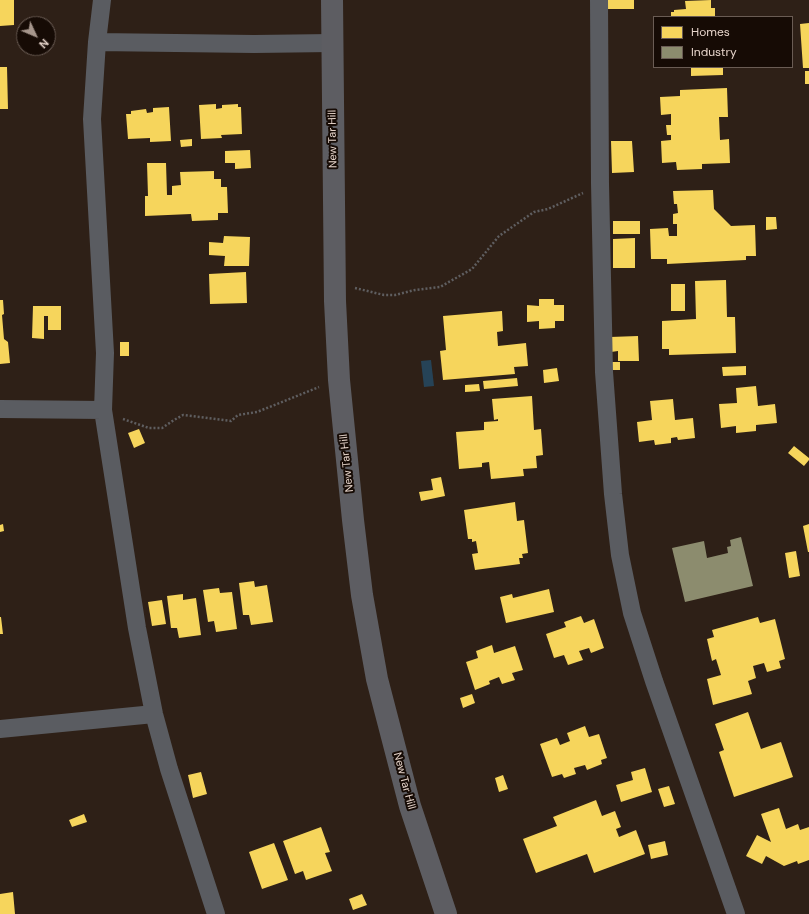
<!DOCTYPE html>
<html>
<head>
<meta charset="utf-8">
<style>
  body { margin:0 }
  #map { position:relative; width:809px; height:914px; overflow:hidden; background:#2e2017; font-family:"DM Sans",sans-serif }
  canvas { display:block }
  .legend { position:absolute; left:653px; top:16px; width:140px; height:52px; box-sizing:border-box; background:#160b05; border:1px solid #6a5c54; margin:0; padding:5px 7px; list-style:none; font-size:12px; color:#e7d5cb }
  .legend li { display:flex; align-items:center; gap:8px; height:20px }
  .legend b { width:20px; border:1px solid #6a5c54 }
  .north { position:absolute; left:16px; top:16px; width:40px; height:40px; box-sizing:border-box; background:#160b05; border:1px solid #6a5c54; border-radius:50%; rotate:134deg; font-size:11px; font-weight:700; line-height:16px; text-align:center; color:#e7d5cb }
  .north::after { content:''; display:block; margin:auto; width:14px; height:18px; background:#a6968c; clip-path:polygon(50% 0,100% 100%,50% 72%,0 100%) }
</style>
</head>
<body>
<div id="map">
<canvas width="809" height="914"></canvas>
<ul class="legend">
<li><b style="height:11px;background:#f6d55c"></b>Homes</li>
<li><b style="height:11px;background:#8c8c6e"></b>Industry</li>
</ul>
<div class="north">N</div>
</div>
<script>
const c = document.querySelector('canvas').getContext('2d');
c.lineJoin = 'round';
function paint(path, color) {
  c.fillStyle = color;
  c.fill(path, 'evenodd');
}
function stroke(path, color, width, dash) {
  c.strokeStyle = color;
  c.lineWidth = width;
  c.lineCap = dash ? 'butt' : 'round';
  c.setLineDash(dash || []);
  c.stroke(path);
}
function write(font, color, halo, rows, align = 'center') {
  c.font = font + ' "DM Sans",sans-serif';
  c.lineWidth = 4;
  c.setLineDash([]);
  c.textBaseline = 'middle';
  c.strokeStyle = halo;
  c.fillStyle = color;
  for (const [text, x, y, turn = 0] of rows) {
    c.save();
    c.translate(x, y);
    c.rotate((+turn || 0) * Math.PI / 180);
    c.textAlign = isNaN(turn) ? turn : align;
    if (halo) c.strokeText(text, 0, 0);
    c.fillText(text, 0, 0);
    c.restore();
  }
}
paint(new Path2D(`
  M431,360L434,386L424,387L421,361Z`), '#264357');
paint(new Path2D(`
  M0,0H14V25L0,26Z
  M604,0H634V9H604Z
  M711,0V8H715V17H671V12H674V10L686,9L685,1Z
  M809,23V68H803L800,24Z
  M0,67H7L8,109H0Z
  M691,67H723V75L691,76Z
  M805,71H809V84H805Z
  M727,88L728,117H719L720,140L729,139L730,163L702,164V169L677,170L676,162L662,163L661,141L671,140V135H667L666,125H671V114L661,115L660,97L680,96V90Z
  M216,104V109L222,108V105L238,104V107H241L242,134L221,135L222,138L201,139L199,105Z
  M169,107L171,141L150,142V138L128,139L126,114H131V111L146,109L147,113L153,112V108Z
  M192,139V146L181,147L180,140Z
  M611,141H632L634,172L612,173Z
  M250,150L251,168L235,169V163H225V151Z
  M147,163H166L167,195H172V186L181,185L180,172L214,171V179H221V187H227L228,213H218V220L192,221L191,214L145,216V196H148Z
  M713,190L714,209L731,226L755,225L756,256H746V260L667,264V259H651L650,229L668,228L669,236H677V224H673V214L678,213L677,204H674L673,191Z
  M766,217H776L777,229L766,230Z
  M613,221H640V234H613Z
  M224,236L250,237L249,266H224L225,256L209,255V242L223,243Z
  M635,238V268H613V239Z
  M246,272L247,303L210,304L209,274Z
  M726,280L727,317H735L736,353L669,355V349H662V321L696,319L695,281Z
  M671,284H685V311H671Z
  M539,299H554V305H564V321H555V328L539,329V321L527,322V305L539,306Z
  M0,300H3L4,314L2,315L4,339L8,342L10,363L0,364Z
  M33,306H61V330H48V316H44V339L32,338Z
  M502,311L503,331L497,332L498,346L526,343L528,366L514,367L515,374L443,380L440,351L446,350L443,316Z
  M638,336L639,361H618V351L611,352L610,337Z
  M120,342H129V356H120Z
  M609,362H620V370H609Z
  M746,366V375L723,376L722,367Z
  M557,368L559,381L544,383L543,370Z
  M517,378L518,386L484,389L483,381Z
  M479,384L480,391L465,392V385Z
  M756,386L758,406L775,404L777,423L756,425V431L736,433V426L721,428L719,404L737,403L736,388Z
  M532,396L534,430L541,429L543,455L536,456L537,468L523,469L524,476L491,479L489,462L482,463V467L459,469L456,432L484,430V422L498,421V419L494,420L492,399Z
  M673,399L675,420L693,418L695,438L678,440L677,437L671,438V443L655,445L654,440L639,442L637,422L652,420L650,401Z
  M139,429L145,443L134,448L128,433Z
  M794,446L809,458V460L804,466L788,453Z
  M441,477L445,496L421,501L419,492L433,490L431,479Z
  M515,502L517,521L524,520L528,553L522,554L523,558H519L520,564L475,570L472,554L478,553L476,541L472,542V539H468L464,510Z
  M3,524L4,531L0,532V525Z
  M809,524V552H808L803,526Z
  M796,551L800,576L789,578L785,553Z
  M254,581L255,587L267,585L273,622L251,625L249,615H243L239,583Z
  M219,588L220,593L232,592L237,629L216,632L214,621L208,622L203,590Z
  M549,589L554,612L506,623L500,597L512,594L513,598Z
  M183,594V600L196,598L201,635L179,638L177,628H171L167,596Z
  M162,600L166,624L152,626L148,602Z
  M581,616L584,623L594,619L604,648L591,653L589,648L579,651L583,660L568,665L564,655L554,658L546,634L566,627L564,622Z
  M0,617H1L3,634H0Z
  M758,617L760,623L775,619L785,659L779,661L781,668L767,672L764,663L753,666L756,678L748,681L752,694L713,705L707,679L721,675L716,659L712,661L707,639L714,637L712,630Z
  M492,645L494,653L515,646L523,670L512,673L515,680L502,684L499,677L489,681L490,684L475,690L466,662L478,658L476,651Z
  M472,694L475,703L463,708L460,698Z
  M748,712L761,749L781,742L793,777L734,797L719,752L724,750L715,724Z
  M585,726L589,737L599,734L607,758L601,760L602,764L587,770L585,765L574,768L576,774L564,778L562,774L552,777L540,744L557,738L560,745L570,741L567,733Z
  M645,768L652,792L621,802L616,785L633,780L631,772Z
  M201,772L207,794L193,798L188,775Z
  M503,775L508,789L499,792L495,778Z
  M669,786L675,804L664,807L658,789Z
  M596,800L602,816L615,811L621,827L616,829L619,837L636,830L645,854L594,873L587,854L536,873L523,839L557,826L553,817Z
  M779,808L786,829L798,824L800,830L809,827V860L798,864L797,861L784,866L766,856L762,864L746,856L757,835L771,842L761,814Z
  M84,814L87,822L72,827L69,820Z
  M321,827L330,852L325,853L332,871L306,880L303,871L295,874L283,841Z
  M665,841L668,855L651,859L648,845Z
  M274,843L288,880L262,889L249,852Z
  M13,892L15,914H0V894Z
  M362,894L367,905L353,910L349,899Z`), '#f6d55c');
paint(new Path2D(`
  M741,537L753,586L685,602L672,548L704,541L707,558L728,553L727,547L731,546L730,540Z`), '#8c8c6e');
stroke(new Path2D(`
  M355,288L384,295H395L415,290L440,287L472,269L499,236L534,212L548,209L583,193
  M123,419L149,428H162L174,420L183,415L231,421L238,415L257,412L319,387`), '#5f5e60', 2.5, [2, 2]);
stroke(new Path2D(`
  M102,0L97,42L92,119L105,353L103,410L137,628L154,714L169,769L216,914
  M599,0L600,183L604,372L613,494L620,555L632,613L654,681L736,914
  M97,42L254,44L332,43
  M0,409L103,410
  M0,729L154,714`), '#5a5c61', 18);
stroke(new Path2D(`
  M332,0L335,301L339,380L353,520L362,595L377,679L410,806L446,914`), '#5d5d62', 22);
write('11px', '#e7d5cb', '#160b05', [
  ["New Tar Hill",333,139,-91],
  ["New Tar Hill",347,463,-96],
  ["New Tar Hill",404,781,75]
]);
</script>
</body>
</html>
